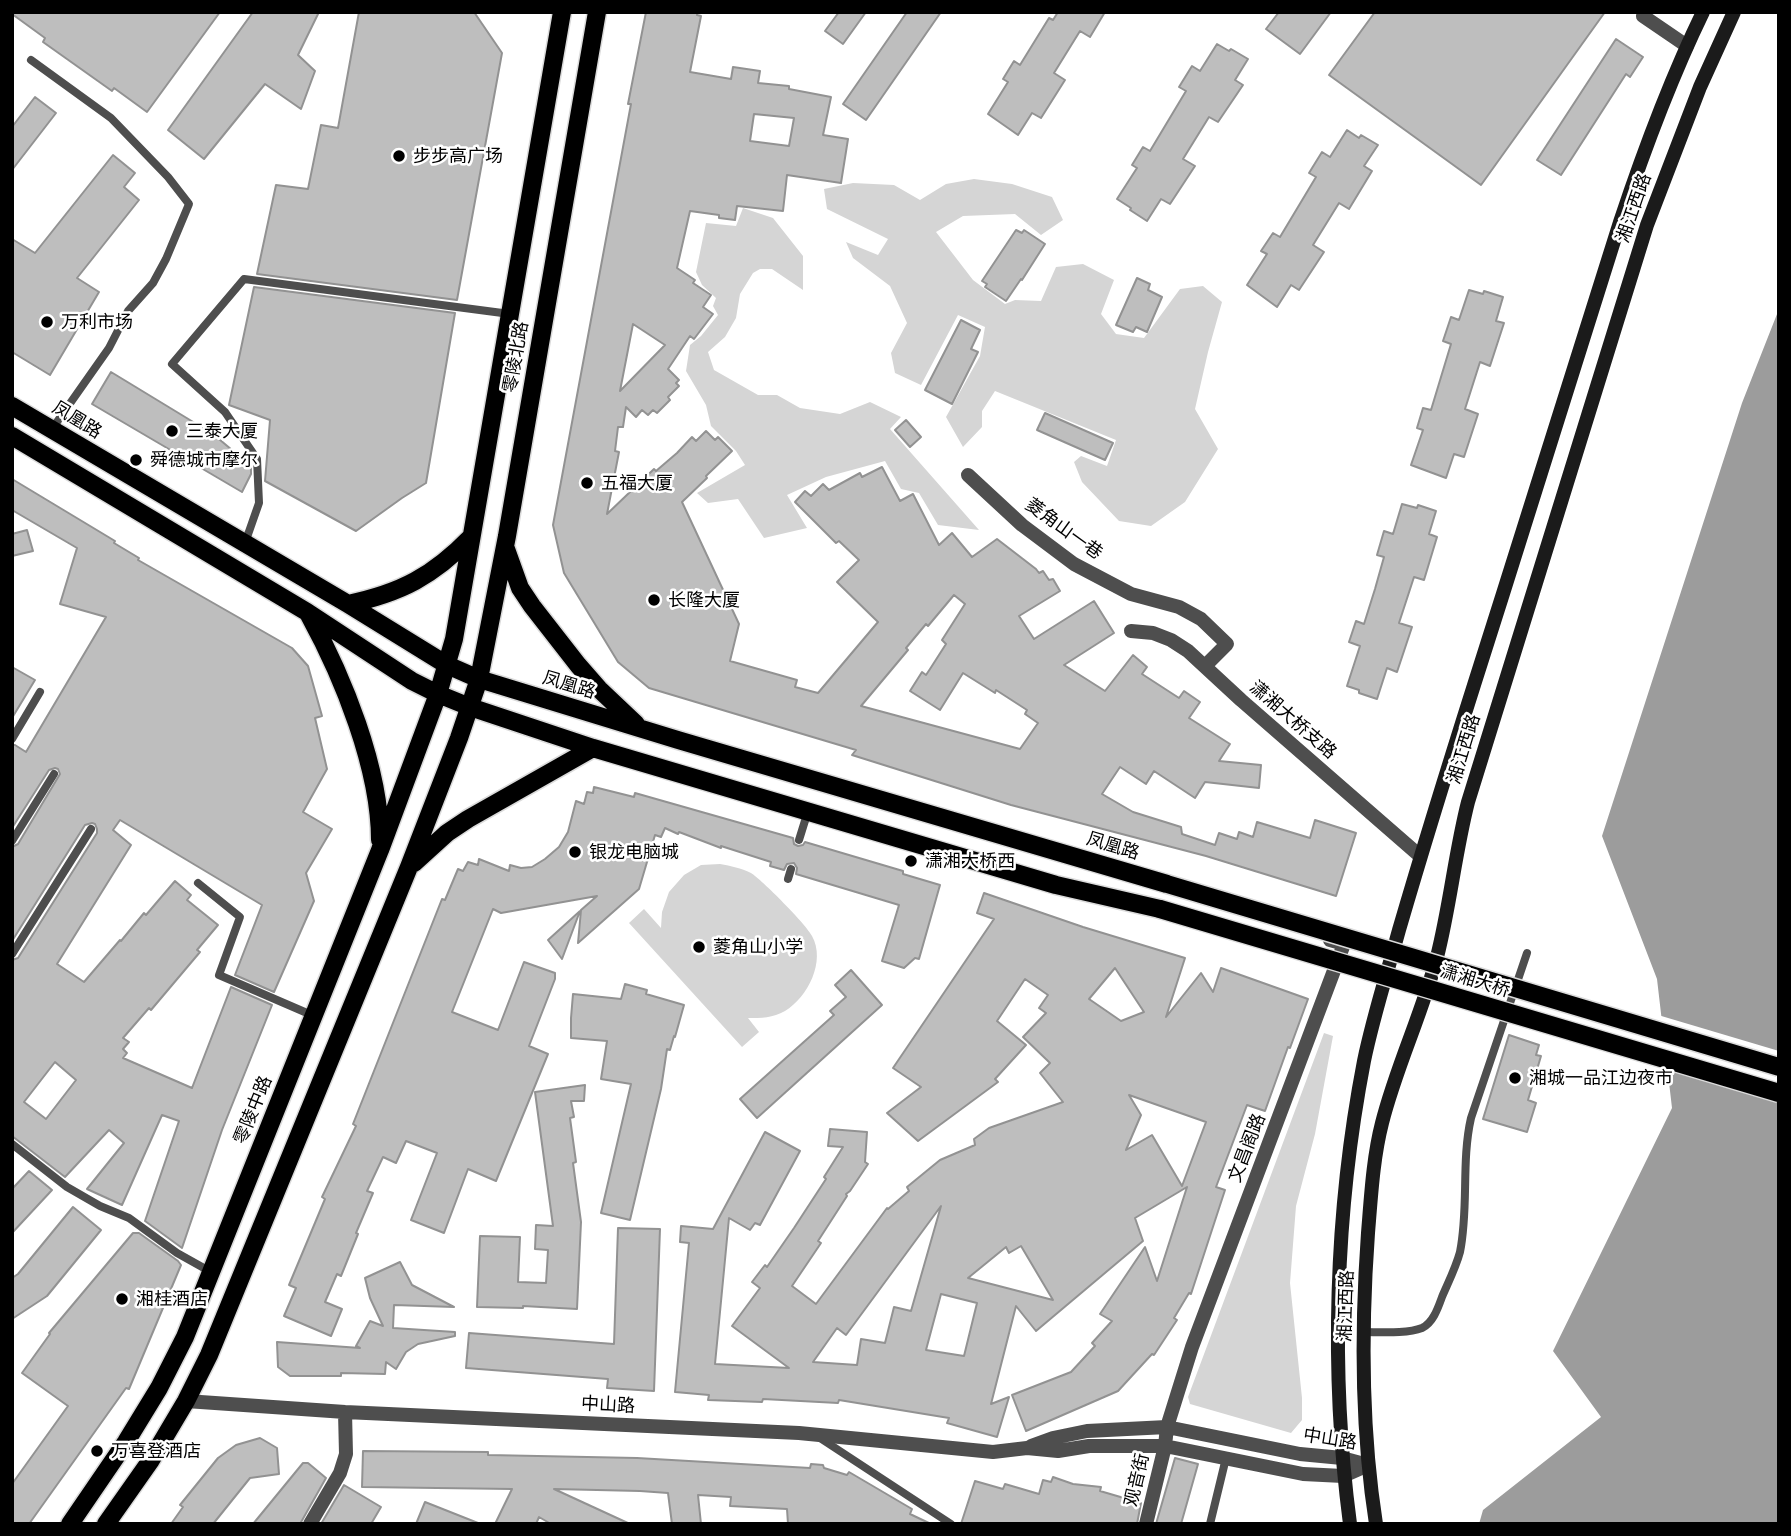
<!DOCTYPE html>
<html>
<head>
<meta charset="utf-8">
<style>
  body { margin:0 }
  #map { position:relative; width:1791px; height:1536px; overflow:hidden; background:#fff; font-family:"Public Sans",sans-serif }
  canvas { display:block }
  .frame { position:absolute; inset:0; border:14px solid #000; pointer-events:none }
</style>
</head>
<body>
<div id="map">
<canvas width="1791" height="1536"></canvas>
<div class="frame"></div>
</div>
<script>
const c = document.querySelector('canvas').getContext('2d');
c.lineJoin = 'round';
function paint(path, color) {
  c.fillStyle = color;
  c.fill(path, 'evenodd');
}
function stroke(path, color, width, dash) {
  c.strokeStyle = color;
  c.lineWidth = width;
  c.lineCap = dash ? 'butt' : 'round';
  c.setLineDash(dash || []);
  c.stroke(path);
}
function write(font, color, halo, rows, align = 'center') {
  c.font = font + ' "Public Sans","Noto Sans SC",sans-serif';
  c.lineWidth = 5;
  c.setLineDash([]);
  c.textBaseline = 'middle';
  c.strokeStyle = halo;
  c.fillStyle = color;
  for (const [text, x, y, turn = 0] of rows) {
    c.save();
    c.translate(x, y);
    c.rotate((+turn || 0) * Math.PI / 180);
    c.textAlign = isNaN(turn) ? turn : align;
    if (halo) c.strokeText(text, 0, 0);
    c.fillText(text, 0, 0);
    c.restore();
  }
}
paint(new Path2D(`
  M974,179L1012,184L1052,197L1063,220L1041,235L1015,214L963,216L936,232L973,280L1005,304L1015,300L1041,301L1056,267L1083,264L1114,280L1101,314L1116,334L1144,338L1180,289L1203,286L1222,302L1208,352L1195,409L1218,449L1185,502L1151,526L1119,521L1082,482L1074,462L1081,456L1107,466L1116,440L995,391L982,411V427L963,447L946,417L980,356L985,327L958,315L921,385L895,373L891,353L907,323L890,286L853,258L846,242L878,255L888,239L827,209L824,189L853,183L894,185L920,200L946,184Z
  M743,208L773,218L803,256V290L772,269H760L753,273L740,294L736,318L725,337L708,352L714,370L758,395H777L800,408L840,414L870,402L901,417L890,429L979,530L938,525L919,493L901,489L885,461L826,477L787,495L807,528L764,538L738,499L708,503L697,493L745,465L736,451L711,426L706,405L686,371L690,345L701,336L718,315L713,306L716,298L702,285L696,272L706,223L736,226Z
  M720,864C731,866 741,868 751,873C761,879 807,925 812,936C826,961 808,997 785,1011C773,1018 761,1018 748,1018L759,1032L742,1047L629,923L644,909L661,928L662,912L669,892L684,875L701,865Z
  M1324,1033L1333,1036L1315,1134L1296,1206L1290,1283L1302,1398V1420L1291,1433L1190,1404L1188,1397Z`), '#d5d5d5');
paint(new Path2D(`
  M1779,309V1524H1479L1483,1510L1601,1417L1553,1351L1672,1108L1657,979L1602,836L1742,403Z`), '#9c9c9c');
paint(new Path2D(`
  M1658,1015L1779,1051V1103L1664,1068Z`), '#fff');
const building = new Path2D(`
  M12,12H220L147,112L114,88L112,91L43,42L45,38L12,14Z
  M253,12H319L298,55L315,71L301,109L265,84L204,159L168,130Z
  M359,12H474L502,53L457,300L257,274L276,185L308,189L321,125L338,128Z
  M646,12H697V15L701,16L690,72L731,79L733,67L760,71L758,83L789,86V89L831,97L823,135L848,139L841,183L787,175L783,211L737,206L735,220L719,218V215L690,211L677,268L695,280L693,283L711,295L703,307L713,314L694,339L690,336L668,369L679,380L676,383L679,386L668,397L670,400L657,413L653,410L648,415L642,410L636,417L626,407L623,427H618L615,451L619,452L607,514L654,469L656,471L677,453L692,437L696,441L706,431L715,440L718,437L732,451L706,476L707,478L682,502L739,624L730,661L797,680L795,687L818,693L878,622L837,582L859,560L839,541L836,543L795,502L805,491L811,496L823,484L829,490L860,473L862,477L882,467L900,501L913,494L939,545L952,533L972,557L997,539L1036,569L1039,573L1043,571L1049,580L1053,579L1060,591L1019,616L1034,639L1094,601L1114,633L1064,665L1105,691L1133,655L1147,667L1142,674L1179,698L1184,691L1200,702L1189,718L1230,744L1219,761L1261,765L1259,788L1205,782L1195,798L1154,771L1146,784L1120,767L1102,794L1133,812L1181,827L1182,834L1215,845L1219,833L1237,839L1239,832L1253,837L1257,822L1310,838L1315,820L1356,833L1336,896L1206,856L1011,805L852,755L856,750L649,688L618,662L564,573L553,525L631,104H628ZM754,114L794,118L789,146L750,141ZM633,324L665,345L620,391ZM954,595L965,604L942,640L946,644L930,669L926,675L922,672L910,691L940,710L963,673L995,693L996,690L1027,710L1025,714L1038,723L1020,749L861,706L908,650L906,648L926,624L928,626Z
  M839,12H866L843,44L825,31Z
  M907,12H941L866,120L843,104Z
  M1058,12H1105L1090,37L1080,31L1054,73L1065,80L1041,118L1032,113L1018,135L988,114L1008,82L1003,79L1014,61L1020,65L1049,18L1053,20Z
  M1279,12H1331L1300,54L1266,29Z
  M1375,12H1605L1481,185L1329,75Z
  M1616,39L1643,57L1630,77L1626,74L1561,175L1537,160Z
  M1217,44L1229,51L1231,49L1248,59L1235,80L1243,85L1218,122L1209,117L1183,159L1195,166L1170,204L1161,199L1147,221L1130,210L1131,208L1117,199L1137,168L1132,165L1143,147L1150,151L1186,91L1179,87L1192,66L1200,71Z
  M35,97L56,113L12,170V127Z
  M1347,130L1359,138L1361,135L1378,145L1364,166L1372,171L1349,209L1339,203L1313,245L1324,252L1299,290L1291,285L1277,307L1247,285L1267,254L1261,251L1273,233L1280,237L1316,177L1309,173L1322,152L1330,157Z
  M113,155L135,173L124,187L139,200L77,278L99,292L50,375L12,352V239L35,253Z
  M1016,230L1022,233L1024,230L1045,244L1022,280L1021,279L1006,301L985,287L987,284L982,281Z
  M1137,278L1150,284L1148,290L1162,297L1147,332L1136,327L1133,332L1116,325Z
  M254,287L455,313L426,483L402,498L356,531L265,481L270,420L229,405Z
  M1469,290L1483,294L1484,291L1503,297L1496,321L1504,323L1490,366L1480,362L1465,409L1478,414L1464,457L1454,454L1446,478L1411,465L1423,430L1417,428L1423,408L1431,410L1451,344L1443,341L1451,317L1459,320Z
  M961,320L980,330L971,349L978,352L952,404L925,390Z
  M111,372L213,434L251,466V474L242,492L92,404Z
  M1045,413L1113,443L1105,460L1037,430Z
  M906,420L921,437L910,447L895,430Z
  M12,479L115,541L114,543L139,558L138,560L292,648L308,666L322,716L315,718L327,769L303,812L332,829L306,873L314,901L274,992L235,975L262,905L120,820L113,830L131,845L57,964L84,982L120,940L121,941L144,913L146,915L175,881L191,895L187,900L218,925L197,950L200,952L189,965L151,1010L149,1008L123,1038L129,1042L123,1049L127,1053L123,1058L192,1088L231,987L272,1005L222,1130L182,1248L145,1221L179,1121L162,1115L122,1205L87,1189L124,1143L109,1130L65,1177L12,1136V960L18,958L97,833V829L95,824L92,823L85,825L12,941V847L18,844L60,774L58,769L55,768L49,770L12,828V745H15L26,752L106,617L60,604L77,548L12,510ZM55,1062L76,1080L46,1119L24,1102Z
  M1402,504L1417,508L1418,505L1436,511L1429,534L1437,537L1424,580L1414,577L1399,623L1412,627L1397,672L1387,668L1377,699L1359,693V690L1347,686L1360,646L1349,642L1356,621L1364,624L1375,589L1384,557L1377,555L1384,531L1393,534Z
  M27,530L33,551L12,556V534Z
  M12,667L35,680L12,718Z
  M594,787L634,797L635,793L793,838L794,844L798,846L803,845L805,842L903,871V874L940,885L919,959L915,958L904,968L882,961L899,905L796,874L797,868L794,863L787,864L784,870L770,866L771,862L721,846V848L679,832L678,834L665,828L661,837L655,835L639,889L578,943L581,910L597,896L501,913L493,909L452,1012L498,1030L524,962L555,973V979L529,1046L548,1054L496,1181L468,1169L444,1233L411,1220L437,1153L406,1141L396,1163L383,1157L367,1191L373,1193L356,1233L358,1234L341,1276L337,1274L325,1302L342,1309L331,1336L284,1316L296,1288L289,1285L325,1199L322,1197L356,1126L353,1124L442,899L445,900L458,869L463,871L468,862L478,865L479,859L509,871L510,865L521,868L532,867L545,859L559,847L568,832L576,801L584,804L587,792L593,793Z
  M984,893L1083,927L1185,958L1166,1017L1201,973L1213,992L1221,968L1308,999L1290,1048L1288,1047L1265,1111L1247,1105L1216,1187L1225,1190L1191,1294L1189,1293L1174,1318L1177,1320L1154,1355L1152,1354L1118,1391L1026,1431L1012,1395L1071,1372L1095,1346L1092,1343L1112,1321L1100,1314L1145,1247L1157,1281L1187,1187L1135,1218L1143,1241L1036,1331L1016,1306L991,1404L1009,1397L997,1437L947,1423L949,1418L839,1400L838,1403L763,1399L762,1402L708,1400L709,1395L675,1392L689,1243L680,1242L681,1226L713,1229L765,1132L800,1151L760,1225L755,1223L750,1230L729,1218L715,1364L789,1368L732,1326L760,1288L752,1282L765,1265L767,1267L794,1228L826,1179L824,1177L843,1147L828,1146L830,1129L867,1132L865,1162L868,1164L850,1191L846,1194L847,1196L818,1241L821,1243L792,1286L816,1304L887,1208L888,1209L909,1191L907,1187L940,1160L975,1145L974,1139L989,1128L1063,1102L1040,1073L1050,1063L1023,1037L1046,1013L1039,1008L1048,995L1025,979L997,1021L1026,1045L995,1079L998,1082L918,1141L887,1113L921,1087L893,1068L994,919L977,913ZM1115,968L1144,1012L1121,1021L1089,999ZM1129,1095L1206,1122L1182,1186L1152,1135L1126,1150L1141,1115ZM941,1206L911,1311L894,1307L885,1343L861,1339L857,1365L813,1362L837,1328L846,1335ZM1021,1246L1053,1300L968,1278L1006,1247L1009,1253ZM941,1294L977,1303L964,1356L926,1350Z
  M580,911L562,959L548,940Z
  M851,970L882,1005L757,1118L740,1099L834,1015L830,1011L846,997L835,985Z
  M625,984L647,990L646,994L684,1005L675,1037L674,1036L670,1050L667,1049L661,1089L630,1220L601,1213L631,1084L601,1079L607,1041L571,1038V1018L573,994L621,999Z
  M1509,1035L1539,1045L1536,1055L1541,1056L1528,1100L1536,1103L1527,1132L1483,1119Z
  M585,1085L584,1101H571L574,1117L570,1118L576,1162L573,1163L581,1222L577,1309L523,1306V1308L477,1307L480,1236L520,1237L518,1282L546,1283L548,1250L535,1249L536,1225L553,1226L535,1092Z
  M29,1171L52,1190L12,1233V1189Z
  M73,1207L101,1230L47,1296L12,1319V1278L18,1274Z
  M618,1228L660,1229L654,1391L607,1388L608,1379L466,1368L469,1333L614,1344Z
  M133,1233H139L178,1261L181,1265L129,1389L126,1388L29,1524H12V1484L68,1406L22,1373L50,1334L49,1333Z
  M400,1262L412,1285L454,1307L394,1305L393,1328L455,1332V1336L418,1344L406,1352L396,1369L386,1362L385,1374L341,1373V1376H290L278,1367L277,1342L360,1348L356,1346L370,1321L383,1326L370,1298L365,1278Z
  M260,1438L277,1448L279,1474L250,1478L213,1524H171L183,1507L180,1505L218,1458L236,1445Z
  M363,1451L488,1452V1455L637,1458L810,1468L811,1464L823,1465L824,1468L847,1475L849,1472L912,1509L910,1514L931,1524H788L787,1509L730,1506L731,1497L698,1495L701,1524H672L668,1493L640,1491L554,1489L630,1524H551L539,1517L536,1524H495L512,1489L362,1487Z
  M1175,1458L1198,1464L1181,1524H1156Z
  M303,1463H308L326,1478L300,1524H253Z
  M1053,1477L1073,1484L1101,1487L1100,1491L1141,1503L1137,1524H961L975,1481L1003,1489L1005,1484L1039,1494L1043,1480L1051,1482Z
  M344,1485L381,1507L371,1524H321Z
  M425,1502L478,1523V1524H416Z`);
paint(building, '#bebebe');
stroke(building, '#929292', 2);
const primary = new Path2D(`
  M12,406L348,604L447,665L479,679L678,740L1167,884
  M12,436L307,612L412,681L438,694L470,707L593,748L1056,885L1160,909
  M506,549L520,588L532,606L578,665L599,689L636,724
  M348,604C401,593 433,576 471,537
  M309,615C343,677 380,768 380,840
  M414,863L447,833L468,819L593,748
  M70,1524L126,1442L159,1388L185,1337L380,850L438,694L454,639L562,12
  M106,1524L151,1460L186,1401L209,1355L409,867L459,738L479,679L507,536L597,12`);
stroke(primary, '#dbdbdb', 21);
stroke(new Path2D(`
  M31,60L111,118L168,177L189,204L166,259L153,283L128,311L109,348L52,429
  M245,543L259,503L257,459L225,412L172,364L244,279L510,314
  M12,739L40,692
  M799,840L808,811
  M12,841L54,774
  M788,879L791,869
  M198,883L240,917L219,975L314,1016
  M12,954L91,829
  M12,1144L67,1187L100,1206L129,1218L177,1253L211,1272
  M1363,1332C1380,1332 1407,1334 1422,1328C1433,1323 1438,1308 1442,1297C1448,1283 1456,1267 1460,1252C1469,1208 1461,1162 1471,1118L1527,953
  M820,1438L951,1524
  M1210,1524L1226,1458`), '#4e4e4e', 8);
stroke(new Path2D(`
  M1644,12L1643,16L1687,46
  M968,475L1022,525L1074,564L1131,594L1179,607L1201,619L1227,644L1205,666
  M186,1401L345,1412L799,1433L993,1452L1027,1448L1058,1451L1089,1446H1165L1303,1474L1343,1476L1368,1465
  M1031,1446L1053,1438L1087,1431L1167,1427L1300,1454L1342,1458L1368,1465
  M310,1524L340,1473L346,1454L345,1412
  M1146,1524L1165,1446L1167,1427L1192,1347L1344,944L1330,940`), '#4e4e4e', 14);
stroke(new Path2D(`
  M1131,631L1153,633L1171,640L1188,651L1241,700L1420,856`), '#4e4e4e', 14);
stroke(new Path2D(`
  M1350,1524C1330,1372 1335,1211 1364,1061C1373,1017 1387,974 1399,930C1423,848 1448,767 1474,685C1523,531 1571,377 1620,222C1644,150 1670,80 1703,12
  M1376,1524C1361,1428 1361,1330 1368,1233C1371,1197 1373,1158 1382,1123C1396,1067 1422,1014 1437,957C1450,906 1455,853 1468,802L1647,225L1700,87L1734,12`), '#1b1b1b', 14);
stroke(primary, '#000', 18);
const primaryBridge = new Path2D(`
  M1167,884L1779,1067
  M1160,909L1779,1093`);
stroke(primaryBridge, '#dbdbdb', 21, []);
stroke(primaryBridge, '#000', 18);
for (const [x, y, r, color] of [
  [399,156,7,"#000"],
  [47,322,7,"#000"],
  [172,431,7,"#000"],
  [136,460,7,"#000"],
  [587,483,7,"#000"],
  [654,600,7,"#000"],
  [575,852,7,"#000"],
  [911,861,7,"#000"],
  [699,947,7,"#000"],
  [1515,1078,7,"#000"],
  [122,1299,7,"#000"],
  [97,1451,7,"#000"]
]) {
  const dot = new Path2D();
  dot.arc(x, y, r, 0, 2 * Math.PI);
  c.fillStyle = color;
  c.fill(dot);
  stroke(dot, '#fff', 2.5);
}
write('18px', '#000', '#fff', [
  ["步步高广场",413,156],
  ["万利市场",61,322],
  ["三泰大厦",186,431],
  ["舜德城市摩尔",150,460],
  ["五福大厦",601,483],
  ["长隆大厦",668,600],
  ["银龙电脑城",589,852],
  ["潇湘大桥西",925,861],
  ["菱角山小学",713,947],
  ["湘城一品江边夜市",1529,1078],
  ["湘桂酒店",136,1299],
  ["万喜登酒店",111,1451]
], 'left');
write('18px', '#000', '#fff', [
  ["湘江西路",1634,208,-71],
  ["零陵北路",516,357,-80],
  ["凤凰路",77,420,31],
  ["菱角山一巷",1064,529,36],
  ["凤凰路",569,685,17],
  ["潇湘大桥支路",1293,720,41],
  ["湘江西路",1464,749,-73],
  ["凤凰路",1113,846,17],
  ["潇湘大桥",1475,981,17],
  ["零陵中路",253,1110,-68],
  ["文昌阁路",1247,1148,-69],
  ["湘江西路",1346,1306,-88],
  ["中山路",608,1405,3],
  ["中山路",1330,1439,9],
  ["观音街",1137,1480,-77]
]);
</script>
</body>
</html>
